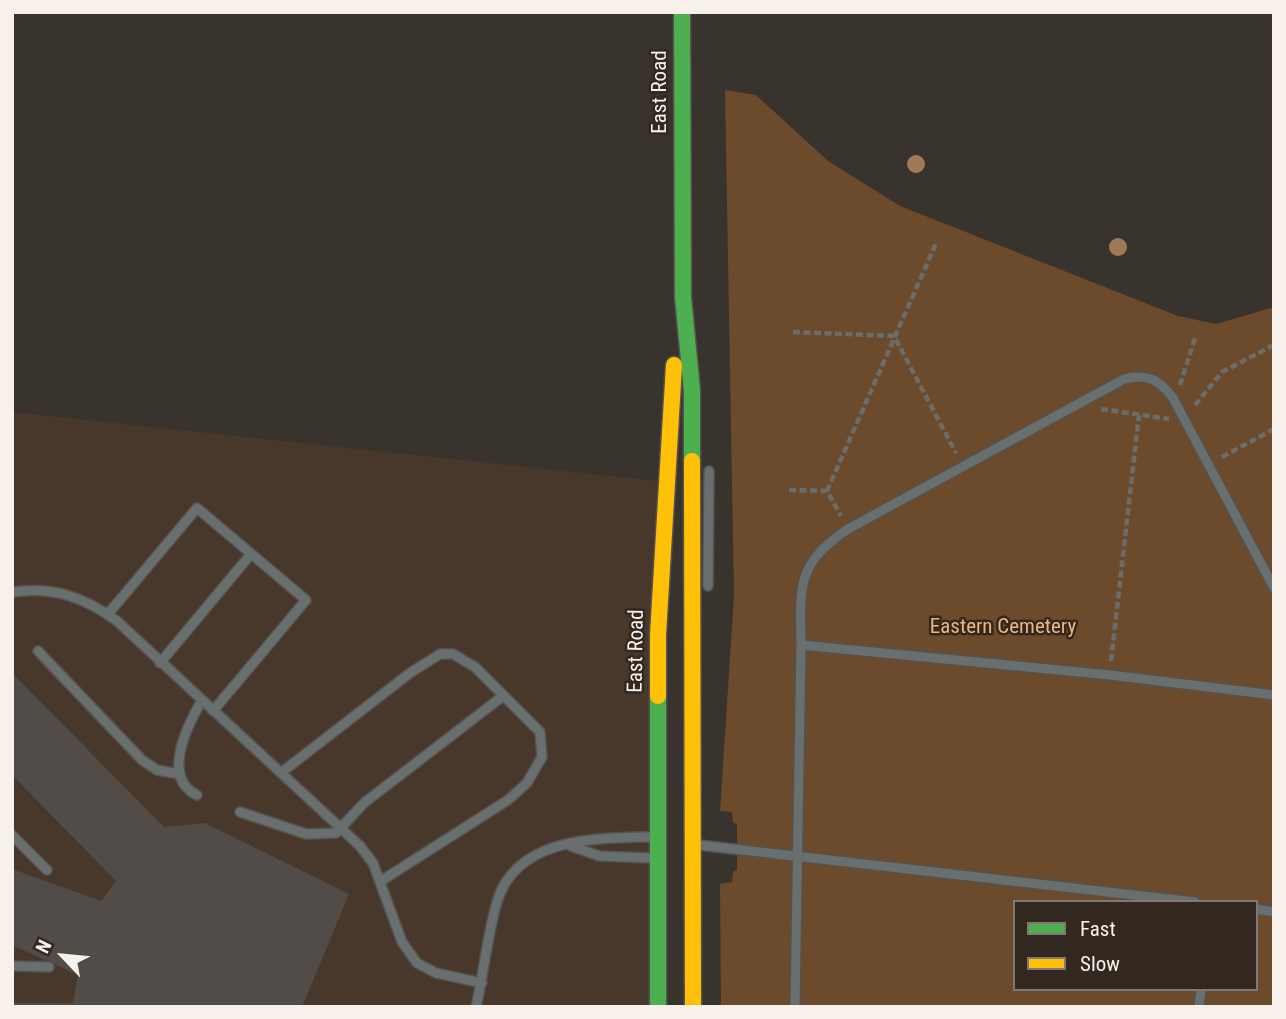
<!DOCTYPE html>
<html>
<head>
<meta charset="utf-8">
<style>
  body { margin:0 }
  #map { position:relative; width:1286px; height:1019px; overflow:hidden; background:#39332e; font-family:"Roboto Condensed",sans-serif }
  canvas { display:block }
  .frame { position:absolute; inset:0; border:14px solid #f8f1eb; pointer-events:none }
  .legend { position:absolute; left:1013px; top:900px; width:245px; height:91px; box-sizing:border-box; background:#33281f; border:2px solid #827871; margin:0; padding:9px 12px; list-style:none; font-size:21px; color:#f8f1eb }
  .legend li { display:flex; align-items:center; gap:14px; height:35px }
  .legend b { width:35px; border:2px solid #827871 }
  .north { position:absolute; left:28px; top:921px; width:70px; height:70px; -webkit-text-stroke:5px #33281f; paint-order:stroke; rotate:296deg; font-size:19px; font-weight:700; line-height:28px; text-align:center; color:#f8f1eb }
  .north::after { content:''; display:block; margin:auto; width:24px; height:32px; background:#f8f1eb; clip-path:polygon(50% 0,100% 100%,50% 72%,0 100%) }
</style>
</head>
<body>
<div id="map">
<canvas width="1286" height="1019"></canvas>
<div class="frame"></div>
<ul class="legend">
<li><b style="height:9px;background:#4caf50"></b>Fast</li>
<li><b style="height:9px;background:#ffc107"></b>Slow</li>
</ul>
<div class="north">N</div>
</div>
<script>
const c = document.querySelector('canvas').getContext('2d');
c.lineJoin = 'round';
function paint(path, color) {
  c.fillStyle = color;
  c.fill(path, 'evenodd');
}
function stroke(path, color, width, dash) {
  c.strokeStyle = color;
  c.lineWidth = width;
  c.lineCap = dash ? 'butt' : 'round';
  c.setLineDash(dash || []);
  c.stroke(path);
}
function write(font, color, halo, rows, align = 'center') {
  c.font = font + ' "Roboto Condensed",sans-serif';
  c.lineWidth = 5;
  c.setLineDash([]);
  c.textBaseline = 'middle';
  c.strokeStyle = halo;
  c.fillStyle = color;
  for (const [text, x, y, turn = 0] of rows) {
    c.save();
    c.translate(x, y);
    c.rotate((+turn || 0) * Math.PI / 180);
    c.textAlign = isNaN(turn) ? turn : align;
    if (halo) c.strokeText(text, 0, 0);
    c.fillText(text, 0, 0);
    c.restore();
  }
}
paint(new Path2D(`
  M12,412L658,481L652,1007H12Z`), '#47382b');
paint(new Path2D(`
  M725,90L756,95L828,161L900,206L1178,316L1216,324L1274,307V1007H721L720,884L732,882L733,872L737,870V825L733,822L732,812L720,811L734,596ZM1015,902H1256V989H1015Z`), '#6b4b2c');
paint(new Path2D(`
  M12,673L164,827L205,823L349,894L302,1007H12V1003H73L78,975L12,945V869L101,901L116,881L12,775Z`), '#514c47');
const lane = new Path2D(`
  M708,586L709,471
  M1274,588L1173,398C1160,380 1147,373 1124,379L848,529C796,564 800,587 801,645L1110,675L1274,695
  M12,592C53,586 84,597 117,621L360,846L373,863L402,942L417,963L436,973L482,983
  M108,614L197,508L306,600L213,711
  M38,651L142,760L157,770L179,774
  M160,663L251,554
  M282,772L410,673L440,654H453L475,667L540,732L542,757L527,783L508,800L381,881
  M197,795C161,778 187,726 202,700
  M240,812L306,834L336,833L364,803L503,696
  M12,835L47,870
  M699,845L1195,902
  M571,846L599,856L651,858
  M1256,909L1274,912
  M12,966L49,967
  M476,1007C484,972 487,936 497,902C516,837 596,838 651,837
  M795,1007L801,645
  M1199,1007L1201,989`);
const fast = new Path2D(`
  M682,12L683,297L692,391V461
  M658,696V1007`);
const slow = new Path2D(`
  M692,461L693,1007
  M658,696V635L674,365`);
stroke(lane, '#57514d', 12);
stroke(fast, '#57514d', 19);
stroke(slow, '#57514d', 19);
stroke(new Path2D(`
  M793,332L894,336L956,453
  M1180,385L1195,338
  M1195,405L1222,372L1274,345
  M1101,409L1169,419
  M1222,457L1274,429
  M789,490L827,491L841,516
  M827,491L937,241
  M1111,661L1139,415`), '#6a6d6b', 4.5, [7, 3.5]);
stroke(lane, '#686f6f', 9);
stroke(fast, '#4caf50', 16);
stroke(slow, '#ffc107', 16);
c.fillStyle = '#9e7a59';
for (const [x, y] of [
  [916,164],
  [1118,247]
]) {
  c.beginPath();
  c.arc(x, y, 9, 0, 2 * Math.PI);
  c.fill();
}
write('21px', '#f8f1eb', '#33281f', [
  ["East Road",661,92,-90],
  ["East Road",637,651,-89]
]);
write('21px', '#f0b57c', '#33281f', [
  ["Eastern Cemetery",1003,628]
]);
</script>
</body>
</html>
